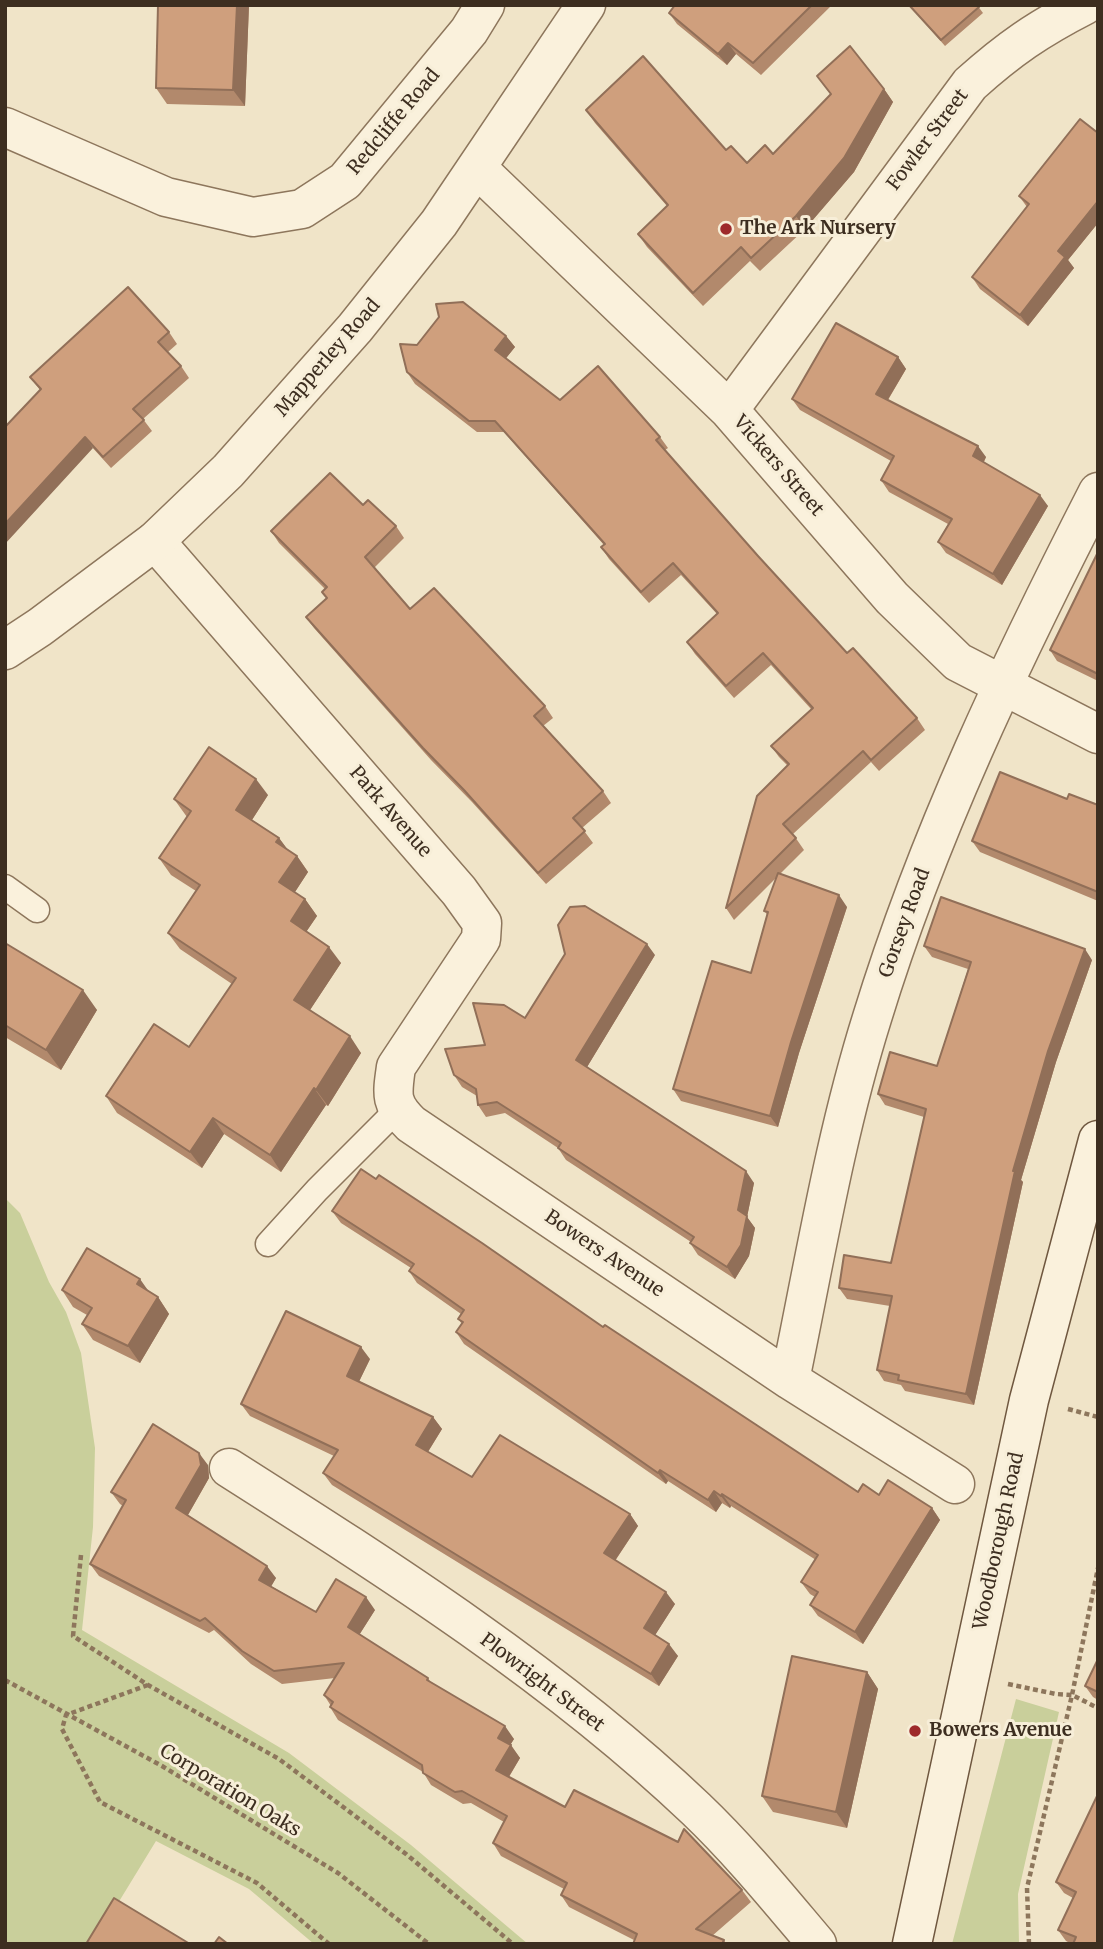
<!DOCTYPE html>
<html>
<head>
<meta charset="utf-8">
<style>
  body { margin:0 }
  #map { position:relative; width:1103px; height:1949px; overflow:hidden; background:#f0e4c8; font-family:Merriweather,serif }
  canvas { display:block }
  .frame { position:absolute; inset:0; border:7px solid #3d2e20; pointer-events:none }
</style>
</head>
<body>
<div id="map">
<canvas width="1103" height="1949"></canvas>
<div class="frame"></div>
</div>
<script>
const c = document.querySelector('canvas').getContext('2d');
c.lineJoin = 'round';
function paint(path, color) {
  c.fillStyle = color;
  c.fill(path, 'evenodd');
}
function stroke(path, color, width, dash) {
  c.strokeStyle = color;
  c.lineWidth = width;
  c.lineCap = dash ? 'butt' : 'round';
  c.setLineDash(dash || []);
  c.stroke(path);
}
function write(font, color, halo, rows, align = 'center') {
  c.font = font + ' Merriweather,serif';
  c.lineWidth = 6;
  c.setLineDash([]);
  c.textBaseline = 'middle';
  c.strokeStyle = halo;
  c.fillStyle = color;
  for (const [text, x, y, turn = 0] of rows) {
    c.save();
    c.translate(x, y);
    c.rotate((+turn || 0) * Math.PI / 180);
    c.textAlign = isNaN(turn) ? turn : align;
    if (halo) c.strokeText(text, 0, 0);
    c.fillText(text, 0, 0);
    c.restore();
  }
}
paint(new Path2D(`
  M5,1198L20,1213L49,1282L66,1312L81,1353L95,1448L93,1527L82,1630L289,1753L411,1845L528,1944H314L249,1889L156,1841L93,1944H5Z
  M1016,1699L1059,1712L1018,1894L1019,1944H952Z`), '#c9cf9b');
const service = new Path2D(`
  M5,887L37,910
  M268,1244L317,1190L397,1110`);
const minor = new Path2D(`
  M477,168L729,410L892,598L958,662L1098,734
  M729,410L970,84C1009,49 1038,29 1085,5
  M155,541L459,891L482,923L481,939L396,1067C392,1095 390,1104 411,1124L790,1380L955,1484
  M790,1380C815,1259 835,1136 872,1018C928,835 1011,662 1098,492
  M229,1468C391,1571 556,1676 696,1809C740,1851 778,1898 817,1944`);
const tertiary = new Path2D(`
  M5,127L166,197L253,217L302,209L345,181L469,31L485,5
  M5,650L40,627L155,541L228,471L355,328L439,223L586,5`);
const secondary = new Path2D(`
  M912,1944L1029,1400L1098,1140`);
stroke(service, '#8d765c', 27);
stroke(minor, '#8d765c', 41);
stroke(tertiary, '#8d765c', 41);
stroke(secondary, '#6f573f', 41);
stroke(new Path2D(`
  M1068,1409L1098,1417
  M81,1555L73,1636L148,1685L279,1759L406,1854L513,1944
  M5,1680L162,1766L338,1873L429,1944
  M1008,1684L1056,1694L1072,1695L1098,1708
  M148,1685L66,1715L62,1729L100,1802L257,1883L329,1944
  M1029,1944L1027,1888L1072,1695L1098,1568`), '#8d765c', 4.5, [5, 3.5]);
stroke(service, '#faf1dc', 24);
stroke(minor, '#faf1dc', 38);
stroke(tertiary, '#faf1dc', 38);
stroke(secondary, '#faf1dc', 38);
paint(new Path2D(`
  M158,5H249L245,106L167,104L156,88Z
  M675,5H832L761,75L736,54L727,65L677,24L669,13Z
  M909,5H977L983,13L945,46Z
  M817,76L884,89L893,102L854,172L805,229L760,271L750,261L703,306L647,247L638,234L667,206L595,123L586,110L726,150L747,163L773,154L831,95Z
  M1098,133V223L1068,260L1074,268L1028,326L980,289L972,277L1027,207L1019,196Z
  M169,332L177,344L168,352L181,366L189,378L143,419L152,431L111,468L40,390L30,377Z
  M506,336L515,347L506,358L560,400L660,437L668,448L665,450L758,556L847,653L917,718L925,730L879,771L871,762L793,834L804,850L780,874L847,907L799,1053L778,1127L681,1101L673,1089L751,973L767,914L764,911L776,878L734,920L726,908L788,766L779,757L771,746L811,709L771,665L734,698L695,654L687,642L717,614L681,575L649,603L609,559L601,547L604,545L504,432H477L415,384L407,372L417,345Z
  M898,357L906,369L888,400L986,457L984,462L1048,506L1002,585L946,553L938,542L948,524L889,492L881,480L891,461L800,410L792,399Z
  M363,505L396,526L404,538L374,568L410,609L545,706L553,718L543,726L603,791L611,803L582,828L593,843L546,884L472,802L431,760L314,628L306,617L327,599L325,589L279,543L271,531Z
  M1098,552V681L1057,661L1050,650Z
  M268,795L252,820L279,838L287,849L297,856L308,872L295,892L305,899L317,916L306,932L341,963L310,1010L361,1053L328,1106L326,1105L281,1172L224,1134L202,1168L117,1113L106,1096L189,1047L232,984L180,949L168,933L196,891L171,875L159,858L187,817L174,799Z
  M1067,799L1098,805V901L980,852L972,841Z
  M5,943L97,1010L61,1070L5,1037Z
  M924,946L1092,960L1056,1062L1021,1180L1023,1182L974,1405L905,1391L901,1385L884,1381L877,1370L890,1306L847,1299L839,1288L891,1263L924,1117L885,1105L878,1094L937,1066L968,969L932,957Z
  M655,955L587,1067L754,1183L747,1217L755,1228L749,1256L735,1279L698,1255L690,1243L691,1242L566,1160L558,1148L505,1113L486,1117L478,1105L477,1096L462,1087L454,1075L485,1045L525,1018Z
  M332,1211L603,1327L858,1492L879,1495L932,1508L940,1520L863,1644L818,1616L810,1605L815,1597L810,1594L801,1582L816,1560L731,1506L730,1508L722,1503L716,1512L668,1481L666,1484L464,1344L456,1332L462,1324L458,1319L461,1314L417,1283L409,1271L411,1268L341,1223Z
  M62,1290L158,1297L169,1314L140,1363L93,1340L82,1324L87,1315L73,1307Z
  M370,1359L359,1381L433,1417L442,1429L428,1452L472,1477L630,1514L638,1526L615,1561L675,1604L655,1635L678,1656L659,1686L332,1485L323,1473L334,1456L250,1416L241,1404Z
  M208,1465L209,1478L188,1515L276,1578L271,1586L316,1612L375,1610L359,1635L428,1678L431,1683L514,1739L510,1745L520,1758L509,1777L565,1807L742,1890L751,1902L712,1936L724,1940L726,1944H633L634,1940L569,1907L561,1895L564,1889L501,1856L493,1843L504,1822L471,1803L463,1804L431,1785L423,1772L338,1720L330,1707L331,1706L324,1695L335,1678L282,1684L251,1664L214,1630L209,1633L99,1576L90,1564L123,1506L120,1504L111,1492Z
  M1098,1659V1700L1093,1697L1085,1686Z
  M867,1672L878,1689L847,1828L773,1812L762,1796Z
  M1098,1794V1944H1072L1066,1941L1058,1930L1073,1898L1064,1893L1056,1882Z`), '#b2896c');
paint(new Path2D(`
  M237,5H249L245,106L233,90Z
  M728,43L736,54L727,65L718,54Z
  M884,89L893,102L854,172L805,229L796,216Z
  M1098,201V223L1068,260L1074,268L1028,326L1020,315L1058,251Z
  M506,336L515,347L503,362L495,350Z
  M898,357L906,369L884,406L876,394Z
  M85,437L93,448L5,544V524Z
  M978,446L986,457L981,467L973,456Z
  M1040,495L1048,506L1002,585L993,574Z
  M256,779L268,795L248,826L236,810Z
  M279,838L291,854L276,842Z
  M297,856L308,872L291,898L279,882Z
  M839,895L847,907L799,1053L778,1127L770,1116L791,1042Z
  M305,899L317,916L302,938L291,921Z
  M647,944L655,955L584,1072L576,1060Z
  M329,947L341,963L306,1016L294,1000Z
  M1085,949L1092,960L1056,1062L1021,1180L1023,1182L974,1405L966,1394L1013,1171L1048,1051Z
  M83,990L97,1010L61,1070L46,1050Z
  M350,1036L361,1053L328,1106L316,1090Z
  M314,1088L326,1105L281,1172L270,1155Z
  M213,1118L224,1134L202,1168L190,1152Z
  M746,1171L754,1183L747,1217L755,1228L749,1256L735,1279L727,1267Z
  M140,1279L152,1296L137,1284Z
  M158,1297L169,1314L140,1363L128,1346Z
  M361,1347L370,1359L356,1388L347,1376Z
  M433,1417L442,1429L424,1458L416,1445Z
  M199,1453L208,1465L209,1478L185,1520L176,1508Z
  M660,1470L668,1481L666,1484L658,1473Z
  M714,1491L722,1503L716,1512L708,1500Z
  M722,1494L731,1506L730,1508L721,1496Z
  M932,1508L940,1520L863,1644L855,1632Z
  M630,1514L638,1526L612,1565L604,1553Z
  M267,1566L276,1578L268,1592L259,1580Z
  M666,1592L675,1604L652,1640L644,1628Z
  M366,1597L375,1610L356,1640L348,1627Z
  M669,1644L678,1656L659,1686L651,1674Z
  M867,1672L878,1689L847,1828L836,1812Z
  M505,1726L514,1739L507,1750L498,1738Z
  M511,1745L520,1758L505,1783L496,1770Z`), '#916f58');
const building = new Path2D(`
  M158,5H237L233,90L156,88Z
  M675,5H812L753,63L728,43L718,54L669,13Z
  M909,5H977L979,7L941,40Z
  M850,46L884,89L844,158L796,216L751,258L741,247L693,293L638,234L668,205L586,110L643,56L726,150L731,146L747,163L765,145L773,154L831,94L817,76Z
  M1080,119L1098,133V201L1058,251L1065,257L1020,315L972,277L1029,204L1019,196Z
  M128,287L169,332L158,342L181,366L133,409L144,420L103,457L85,437L5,524V427L41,389L30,377Z
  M463,302L506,336L495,350L560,400L598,366L660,437L656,440L758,556L847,653L853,648L917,718L871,760L863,751L783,824L796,838L726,908L757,796L789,764L771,746L813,708L763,653L726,686L687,642L718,613L673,563L641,592L601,547L605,544L495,421H469L407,372L400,344L417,345L439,317L436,304Z
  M836,323L898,357L876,394L978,446L973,456L1040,495L993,574L938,542L952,519L881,480L894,456L792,399Z
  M330,473L363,505L368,500L396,526L365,557L410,609L434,588L545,706L534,716L603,791L573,818L585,831L538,873L464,790L423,748L306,617L327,598L322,592L327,587L271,531Z
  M1098,552V674L1050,650Z
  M209,747L256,779L236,810L279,838L276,842L297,856L279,882L305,899L291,921L329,947L294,1000L350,1036L316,1090L314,1088L270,1155L213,1118L190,1152L106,1096L154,1024L189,1047L236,978L168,933L200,885L159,858L191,811L174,799Z
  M1000,772L1067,799L1069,794L1098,805V892L972,841Z
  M778,873L839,895L791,1042L770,1116L673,1089L712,961L751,973L768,912L764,911Z
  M941,897L1085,949L1048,1051L1013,1171H1015L966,1394L898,1380L899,1375L877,1370L892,1296L839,1288L844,1255L891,1263L926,1109L878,1094L890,1052L937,1066L971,962L924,946Z
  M585,906L647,944L576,1060L746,1171L738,1210L747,1216L741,1245L727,1267L690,1243L694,1237L558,1148L561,1143L497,1102L478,1105L476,1089L454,1075L445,1049L485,1045L473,1003L504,1005L525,1018L565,954L558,925L570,907Z
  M5,943L83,990L46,1050L5,1025Z
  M361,1169L376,1179L379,1175L482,1243L603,1327L605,1325L858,1492L863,1484L879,1495L888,1480L932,1508L855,1632L810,1605L818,1592L801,1582L818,1555L722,1494L721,1496L714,1491L708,1500L660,1470L658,1473L456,1332L463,1322L458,1319L464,1310L409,1271L414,1264L332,1211Z
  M87,1248L140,1279L137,1284L158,1297L128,1346L82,1324L92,1308L62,1290Z
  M286,1311L361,1347L347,1376L433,1417L416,1445L472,1477L500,1435L630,1514L604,1553L666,1592L644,1628L669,1644L651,1674L323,1473L338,1450L241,1404Z
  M153,1424L199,1453L201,1465L176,1508L267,1566L259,1580L316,1612L336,1579L366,1597L348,1627L428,1678L427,1680L505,1726L498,1738L511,1745L496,1770L565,1807L574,1790L678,1842L684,1829L742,1890L696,1929L724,1940L722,1944H633L637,1934L561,1895L567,1883L493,1843L507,1816L462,1791L455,1792L423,1773L422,1765L330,1707L333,1702L324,1695L344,1663L274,1671L242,1651L205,1618L200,1621L90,1564L126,1500L111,1492Z
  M792,1656L867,1672L836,1812L762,1796Z
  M1098,1659V1692L1085,1686Z
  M1098,1794V1944H1073L1076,1937L1058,1930L1076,1892L1056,1882Z
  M114,1898L190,1944H86Z
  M219,1937L228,1944H214Z`);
paint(building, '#cf9f7d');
stroke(building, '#916f58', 2);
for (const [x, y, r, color] of [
  [726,229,7,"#9e2a2b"],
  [915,1731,7,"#9e2a2b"]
]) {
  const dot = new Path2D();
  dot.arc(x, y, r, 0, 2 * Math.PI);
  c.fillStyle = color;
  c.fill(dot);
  stroke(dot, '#f7eed8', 2.5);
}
write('19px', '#3d2e20', '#f7eed8', [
  ["Redcliffe Road",394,122,-50],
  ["Fowler Street",928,140,-53],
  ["Mapperley Road",328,358,-49],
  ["Vickers Street",778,466,49],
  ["Park Avenue",390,812,49],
  ["Gorsey Road",905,923,-70],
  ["Bowers Avenue",604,1254,34],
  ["Woodborough Road",999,1541,-78],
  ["Plowright Street",542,1683,37],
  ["Corporation Oaks",230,1791,31]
]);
write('bold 19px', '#3d2e20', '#f7eed8', [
  ["The Ark Nursery",740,229],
  ["Bowers Avenue",929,1731]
], 'left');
</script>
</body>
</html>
